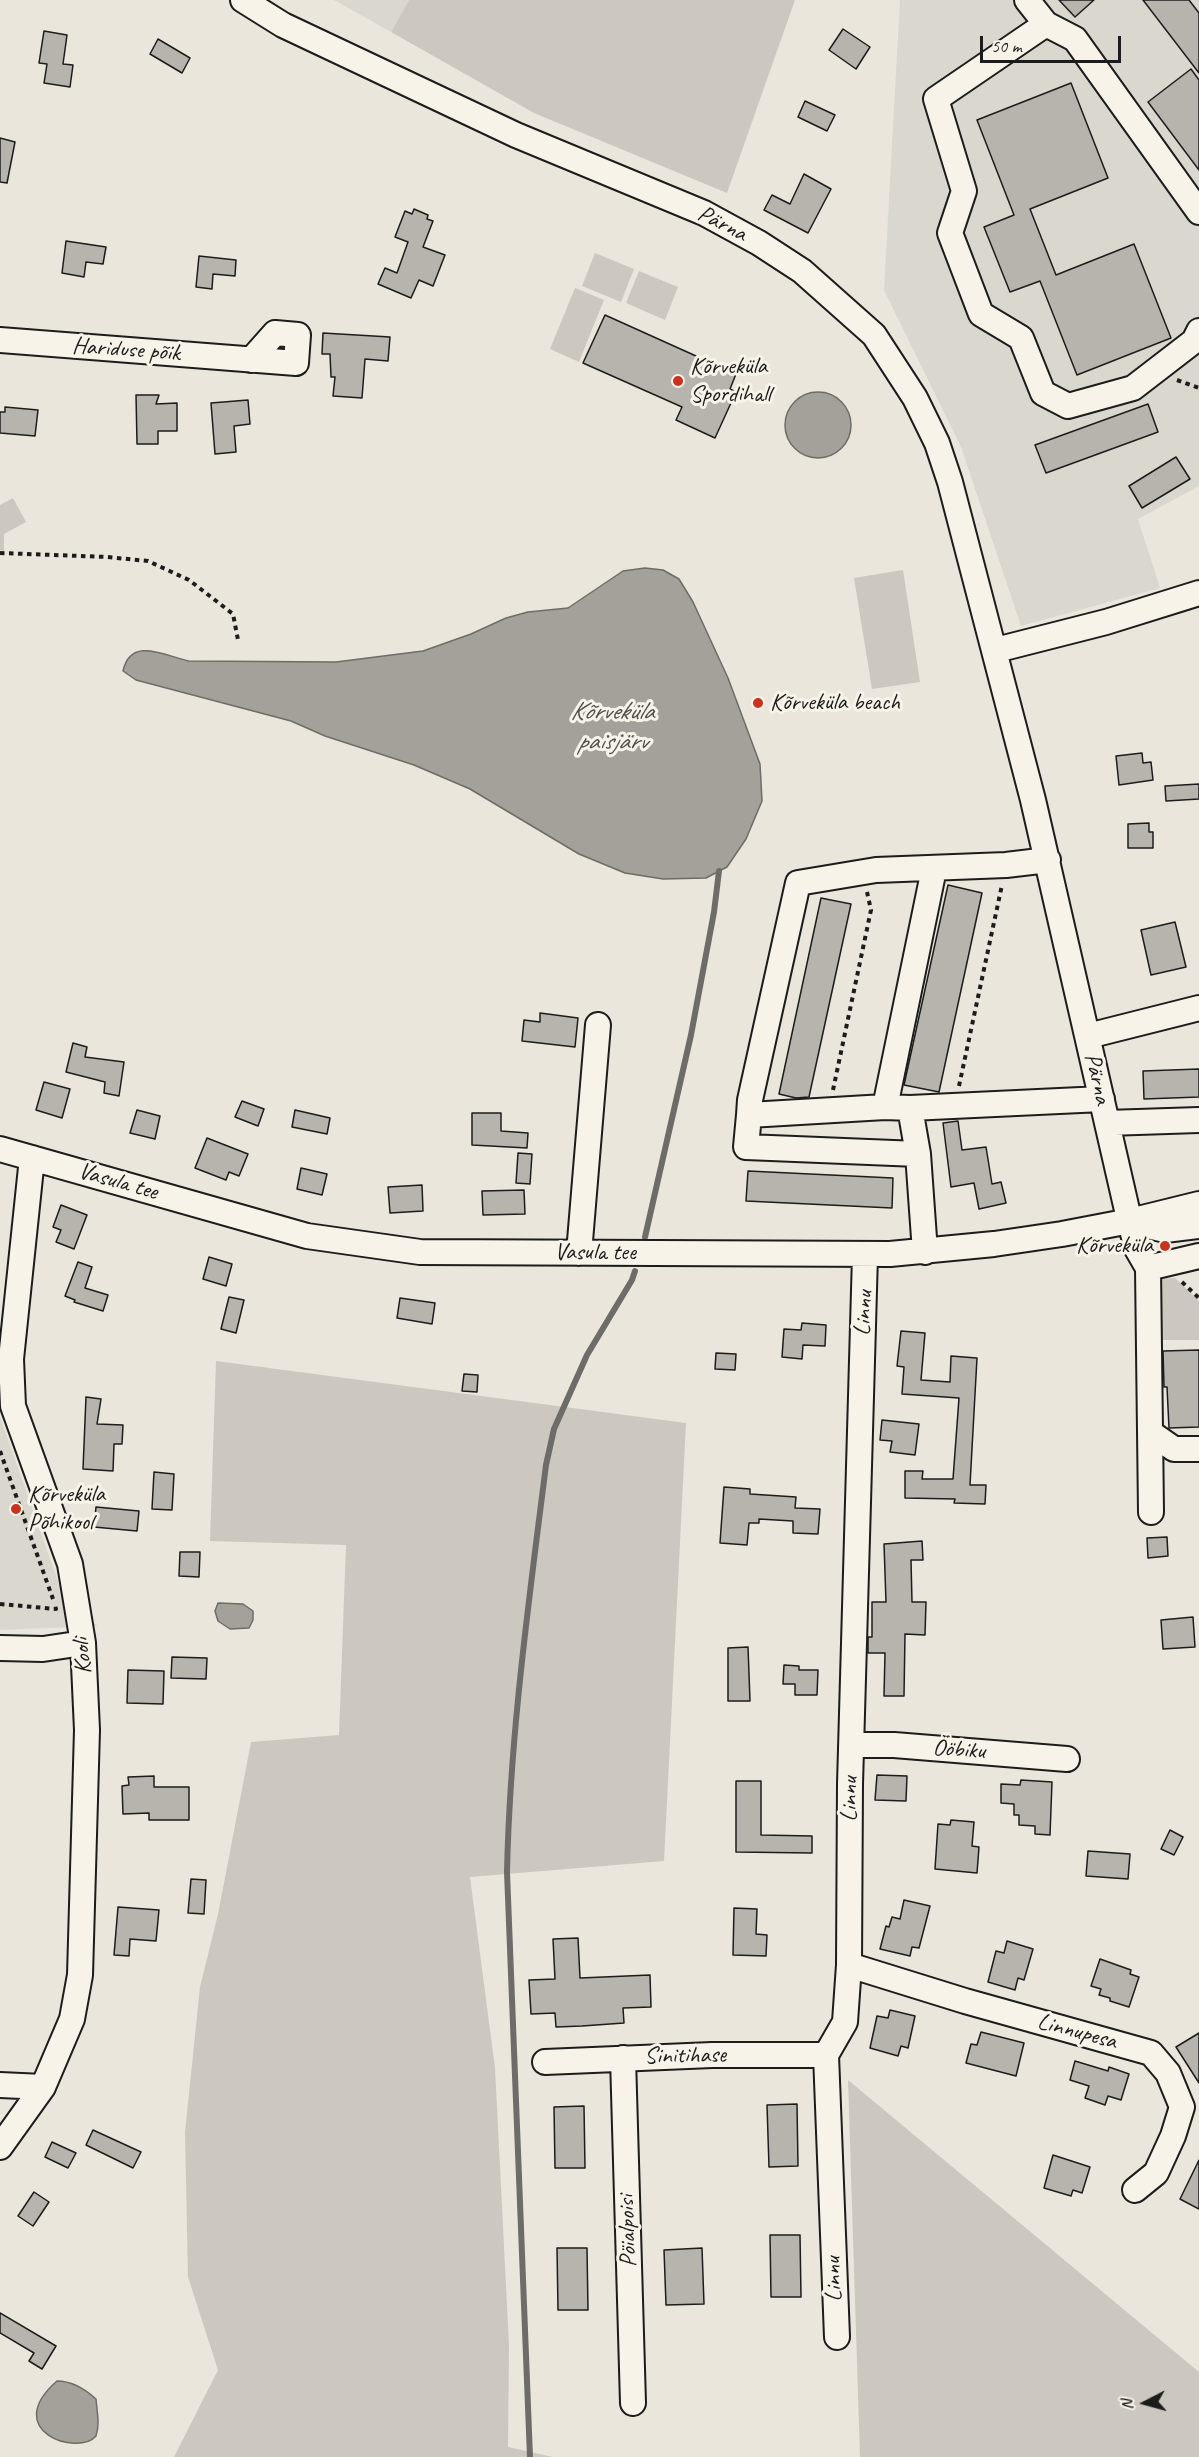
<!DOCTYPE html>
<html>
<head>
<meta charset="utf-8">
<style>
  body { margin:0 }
  #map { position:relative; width:1199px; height:2457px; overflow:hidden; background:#eae6dc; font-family:Caveat,sans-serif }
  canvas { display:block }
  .north { position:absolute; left:1115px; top:2373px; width:60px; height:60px; -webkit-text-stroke:4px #f7f3e8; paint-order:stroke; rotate:264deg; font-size:16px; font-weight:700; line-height:24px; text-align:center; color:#1c1c1c }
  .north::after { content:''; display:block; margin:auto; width:21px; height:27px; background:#1c1c1c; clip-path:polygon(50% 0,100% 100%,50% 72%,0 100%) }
  .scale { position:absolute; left:980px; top:36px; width:141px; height:27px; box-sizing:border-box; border:3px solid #1c1c1c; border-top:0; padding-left:8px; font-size:18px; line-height:21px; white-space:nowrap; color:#1c1c1c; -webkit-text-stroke:4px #f7f3e8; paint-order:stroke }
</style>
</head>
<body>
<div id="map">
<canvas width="1199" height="2457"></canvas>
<div class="north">N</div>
<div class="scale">50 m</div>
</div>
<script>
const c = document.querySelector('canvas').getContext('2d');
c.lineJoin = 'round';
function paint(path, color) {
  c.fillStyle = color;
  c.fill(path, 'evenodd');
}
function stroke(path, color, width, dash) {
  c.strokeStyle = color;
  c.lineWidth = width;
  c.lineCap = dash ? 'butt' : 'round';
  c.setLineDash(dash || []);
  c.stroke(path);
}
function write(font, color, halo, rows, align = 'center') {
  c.font = font + ' Caveat,sans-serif';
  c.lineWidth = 6;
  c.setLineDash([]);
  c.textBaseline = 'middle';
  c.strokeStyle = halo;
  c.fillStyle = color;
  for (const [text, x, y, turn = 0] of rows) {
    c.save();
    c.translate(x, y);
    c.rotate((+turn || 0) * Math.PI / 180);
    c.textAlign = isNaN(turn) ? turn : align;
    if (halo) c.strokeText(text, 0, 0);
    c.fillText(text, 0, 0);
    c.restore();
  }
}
paint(new Path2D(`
  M334,0H409L391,32Z
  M900,0H1199V486L1138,519L1160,588L1021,626L961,447L884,290Z
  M0,1417L65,1601L98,1626L0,1630Z`), '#dad7ce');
paint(new Path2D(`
  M409,0H795L727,193L534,113L391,32Z
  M595,253L634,269L621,302L582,286Z
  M639,271L678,287L665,320L626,303Z
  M575,288L604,300L579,362L550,349Z
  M13,498L26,522L4,534V551L0,550V505Z
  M903,570L920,682L872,689L854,578Z
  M1175,1278L1199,1301V1340H1158V1279Z
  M216,1361L686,1423L664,1861L470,1877L495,2068L509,2345L508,2447L553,2457H174L218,2370L188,2277L185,2132L200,1987L218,1914L251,1742L339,1735L346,1545L210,1541Z
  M848,2080L1199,2372V2457H860Z`), '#ccc8c0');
const water = new Path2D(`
  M785 425a33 33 0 1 1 66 0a33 33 0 1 1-66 0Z
  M645,568L663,570L679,579L693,602L728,678L760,764L762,801L746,839L727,867L706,878L663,879L625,873L579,854L470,789L414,765L325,736L291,721L136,680L123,671C131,635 167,657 189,661L336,662L423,651L471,634L506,618L528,612L568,608L623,571Z
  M218,1603L243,1604L253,1611V1620L249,1628L230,1629L218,1621L215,1611Z
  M57,2381C72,2381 85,2389 96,2399C97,2412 100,2424 96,2436C78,2457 0,2431 57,2381Z`);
paint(water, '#a3a19a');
stroke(water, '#6d6c68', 1.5);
stroke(new Path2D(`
  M645,1237L691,1035L714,912L719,871
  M530,2457L507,1872C510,1735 529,1600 546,1465L554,1429L587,1355L632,1280L635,1271`), '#6d6c68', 6);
const building = new Path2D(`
  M1059,0H1094L1075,17Z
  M1143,0H1189L1199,13V73Z
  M843,29L870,47L856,69L829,50Z
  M44,31L67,35L63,64L73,65L70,87L44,83L47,64L39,63Z
  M158,39L190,58L182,73L150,54Z
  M1191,69L1199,80V170L1148,102Z
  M1071,83L1108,178L1030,209L1056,275L1134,244L1171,338L1077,375L1040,281L1010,292L984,227L1014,215L977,120Z
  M805,101L835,115L827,131L798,117Z
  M0,138L15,142L7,183L0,182Z
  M804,174L831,189L808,233L764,210L772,195L790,204Z
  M414,209L428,215L427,219L433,221L423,247L445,255L433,286L419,280L411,298L378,284L385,268L397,273L408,242L395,237L405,211L412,214Z
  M66,241L106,247L103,264L86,262L84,277L62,273Z
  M199,256L236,260L235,276L213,274L212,289L196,287Z
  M605,315L736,374L730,389L736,392L715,438L676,420L682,407L583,363Z
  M323,333L390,337L388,361L365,359L362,398L333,396L335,377H331L330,354H322Z
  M136,395H159L156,404L177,403V431H158V444H137Z
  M248,400L250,424L234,426L236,452L215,454L211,403Z
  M1148,404L1158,432L1046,473L1035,445Z
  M5,407L38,410L35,436L0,433V412H5Z
  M1176,457L1190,479L1142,508L1129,486Z
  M1142,753L1143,763L1151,762L1153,780L1119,785L1116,756Z
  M1199,784V799L1166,801L1165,786Z
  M1149,823V832H1153V848H1128V824Z
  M948,885L982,893L939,1092L904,1085Z
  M821,898L851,904L809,1097L796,1098L779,1094Z
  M1175,922L1186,967L1151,975L1141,930Z
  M540,1013L578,1018L575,1047L522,1041L524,1020L540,1022Z
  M73,1043L87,1047L85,1057L124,1062L119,1096L104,1093L105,1082L66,1072Z
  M1199,1069V1097L1144,1099L1143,1071Z
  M44,1082L70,1089L62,1118L36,1110Z
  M242,1101L264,1109L258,1126L235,1117Z
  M137,1110L160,1116L155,1139L130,1133Z
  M295,1110L330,1118L327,1134L292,1127Z
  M472,1113H501V1131L528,1133L527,1148L472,1145Z
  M958,1121L962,1150L986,1147L992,1184L1001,1182L1006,1203L979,1209L974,1183L951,1187L943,1123Z
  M207,1138L248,1154L239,1176L229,1172L226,1180L195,1168Z
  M518,1153L532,1154L530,1184L516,1183Z
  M301,1168L327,1174L322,1195L297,1189Z
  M748,1171L893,1178L892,1208L746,1201Z
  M422,1185L423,1211L390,1213L388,1187Z
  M524,1190L525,1214L483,1215L482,1191Z
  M61,1205L87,1215L74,1249L56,1242L61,1230L53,1227Z
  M209,1257L232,1264L226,1286L203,1279Z
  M78,1262L92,1267L85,1288L108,1295L103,1311L74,1302L75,1300L65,1296Z
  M229,1297L244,1300L236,1333L221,1329Z
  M400,1298L435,1303L432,1324L397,1318Z
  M802,1323L826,1325L825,1346L803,1345L802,1359L782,1357L784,1329L801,1330Z
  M901,1331L925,1333L921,1380L950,1382L951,1356L977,1358L970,1485H986L985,1504L954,1503L955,1499L905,1498V1471H923L922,1479H953L959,1398L902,1394L904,1367L897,1366Z
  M1199,1350V1427L1169,1428L1167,1387H1164L1163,1351Z
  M716,1353L736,1354L735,1370L715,1369Z
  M464,1374L478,1375L477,1392L462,1391Z
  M86,1397L101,1399L97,1424L123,1425L122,1444H114L113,1471L83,1469Z
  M882,1420L919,1424L915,1455L890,1452L892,1441L880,1440Z
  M154,1472L174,1474L172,1510L152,1509Z
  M724,1487L750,1489V1494L796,1497L795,1508L820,1509L818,1534L793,1533V1521L759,1519V1523H749L747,1545L720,1543Z
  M96,1507L139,1511L137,1531L94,1527Z
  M1167,1537L1168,1556L1148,1558L1147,1538Z
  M922,1541L923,1560H911L912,1602H926L925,1635L905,1634L904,1696H884L885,1653H868V1637H872V1602H886L884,1544Z
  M180,1552H200L199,1577L179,1576Z
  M1193,1617L1195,1647L1163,1649L1161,1620Z
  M748,1647L750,1701H728V1648Z
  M172,1657L207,1658L206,1679L171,1678Z
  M784,1665L799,1666V1670H818L817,1695H795V1684H783Z
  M128,1670L164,1671L163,1704L127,1703Z
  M877,1775L907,1776L906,1801L875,1800Z
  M154,1776V1787H189V1820H149V1813L123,1814L122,1786L129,1785L128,1777Z
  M1021,1780L1052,1782L1050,1835L1035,1834V1826L1019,1825V1815H1014V1804L1001,1803V1784L1020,1785Z
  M736,1781H761V1835L812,1836V1853L736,1852Z
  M951,1820L974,1822L972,1846L979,1847L977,1873L935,1869L938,1824L950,1825Z
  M1170,1830L1183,1837L1174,1855L1161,1849Z
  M1088,1851L1130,1854L1128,1879L1086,1876Z
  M191,1879L206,1880L204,1914L188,1913Z
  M904,1900L930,1906L919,1948L912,1947L910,1956L880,1949L886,1926L889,1927L892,1917L900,1919Z
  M118,1907L159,1910L156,1941L130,1939L129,1956L114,1955Z
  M734,1908L757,1909L756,1934L767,1935L766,1956L733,1955Z
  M578,1938L580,1978L650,1975L651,2007L623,2008L624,2023L582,2026L556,2027L555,2013L531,2014L529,1980L555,1979L553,1939Z
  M1007,1941L1033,1949L1024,1980L1018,1978L1015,1990L988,1982L996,1951L1004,1953Z
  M1100,1959L1131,1970L1130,1974L1139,1977L1129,2007L1110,2001V1998L1099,1995L1101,1989L1091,1986Z
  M890,2010L915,2016L908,2048L901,2046L898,2056L870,2048L877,2016L888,2018Z
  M981,2032L1024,2043L1016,2076L966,2063L971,2044L977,2045Z
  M1199,2033V2083L1176,2047Z
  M1075,2061L1108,2071L1109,2067L1129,2074L1121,2100L1108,2096L1105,2105L1085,2098L1089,2086L1070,2080Z
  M797,2104L798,2166L769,2167L767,2105Z
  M584,2106L585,2168H555L554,2107Z
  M93,2130L141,2152L133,2168L86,2145Z
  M52,2142L76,2153L68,2168L45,2157Z
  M1053,2155L1090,2167L1082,2193L1073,2190L1071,2196L1044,2188Z
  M1199,2160V2209L1180,2199Z
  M34,2192L49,2202L33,2226L18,2216Z
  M770,2235H800L801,2297H771Z
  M557,2248H587L588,2310H558Z
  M702,2248L704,2304L666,2305L664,2250Z
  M0,2313L56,2346L42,2369L29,2361L34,2353L0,2333Z`);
paint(building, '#b6b4ac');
stroke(building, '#1c1c1c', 1.5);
const minor = new Path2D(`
  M243,0L283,25L516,135L704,213L759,243L802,271L874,335L915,398L937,443L950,482L1033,800L1127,1210L1137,1249L1148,1268L1151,1512
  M1027,0L1046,24L1075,39L1199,212
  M1046,24L936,99L964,191L950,233L981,314L1021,338L1043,393L1068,406L1133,388L1194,341L1199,331
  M0,340L296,363L298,335L275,333L251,360
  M996,650L1106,622L1199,593
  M1088,1036L1199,1008
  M885,1107L934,869
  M910,1108L1102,1099
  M749,1115L746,1147L918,1154
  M1107,1123L1199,1120
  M0,1149L307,1236L420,1252L890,1254L994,1244L1062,1234L1130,1221L1199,1204
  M1132,1222L1165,1230L1199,1226
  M925,1252L918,1154L910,1108L885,1107L749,1115L750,1100L798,883L876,870L1006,865L1048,860
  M579,1253L598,1025
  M1148,1268L1199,1256
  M1151,1433L1174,1449H1199
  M0,1648L43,1649L83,1643
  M852,1745H894L1067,1759
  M849,1965L965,2001L1151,2053L1168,2073L1182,2107L1173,2136L1156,2173L1135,2190
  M623,2058L633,2403
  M545,2062L712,2055H826
  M0,2085L43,2087
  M0,2147L43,2087L72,2019L80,1975L87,1730L83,1643L70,1564L13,1406L11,1359L32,1158
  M837,2337L826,2055L845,2022L849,1965L850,1784L865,1255`);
stroke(minor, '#1c1c1c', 28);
stroke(new Path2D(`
  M1177,380L1199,388
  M0,553L107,557L148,561L189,580L233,614L238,640
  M959,1086L1002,885
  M833,1090L871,910L867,892
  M1182,1282L1199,1298
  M0,1451L53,1599
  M0,1604L56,1609L55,1606`), '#1c1c1c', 4, [4.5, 4.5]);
stroke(minor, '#f7f3e8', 24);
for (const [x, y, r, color] of [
  [678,381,6,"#c8321e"],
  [758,703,6,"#c8321e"],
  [1165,1246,6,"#c8321e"],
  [16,1509,6,"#c8321e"]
]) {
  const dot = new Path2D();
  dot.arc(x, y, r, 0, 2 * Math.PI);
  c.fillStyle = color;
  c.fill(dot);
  stroke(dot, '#f7f3e8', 2);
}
write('24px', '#1c1c1c', '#f7f3e8', [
  ["Pärna",722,224,27],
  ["Hariduse põik",126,350,4],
  ["Pärna",1097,1079,77],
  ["Vasula tee",118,1182,16],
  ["Vasula tee",595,1253],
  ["Linnu",864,1313,-87],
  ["Kooli",83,1656,-95],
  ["Ööbiku",959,1750,4],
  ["Linnu",850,1799,-89],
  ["Linnupesa",1077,2032,15],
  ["Sinitihase",685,2056,-1],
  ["Pöialpoisi",628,2231,-92],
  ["Linnu",834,2279,-92]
]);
write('24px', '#1c1c1c', '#f7f3e8', [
  ["Kõrveküla",690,367],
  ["Spordihall",690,395],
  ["Kõrveküla beach",770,703],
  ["Kõrveküla",1153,1246,"right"],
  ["Kõrveküla",28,1495],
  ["Põhikool",28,1523]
], 'left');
write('italic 26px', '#52514e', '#f7f3e8', [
  ["Kõrveküla",612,712],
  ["paisjärv",612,742]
]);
</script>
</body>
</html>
